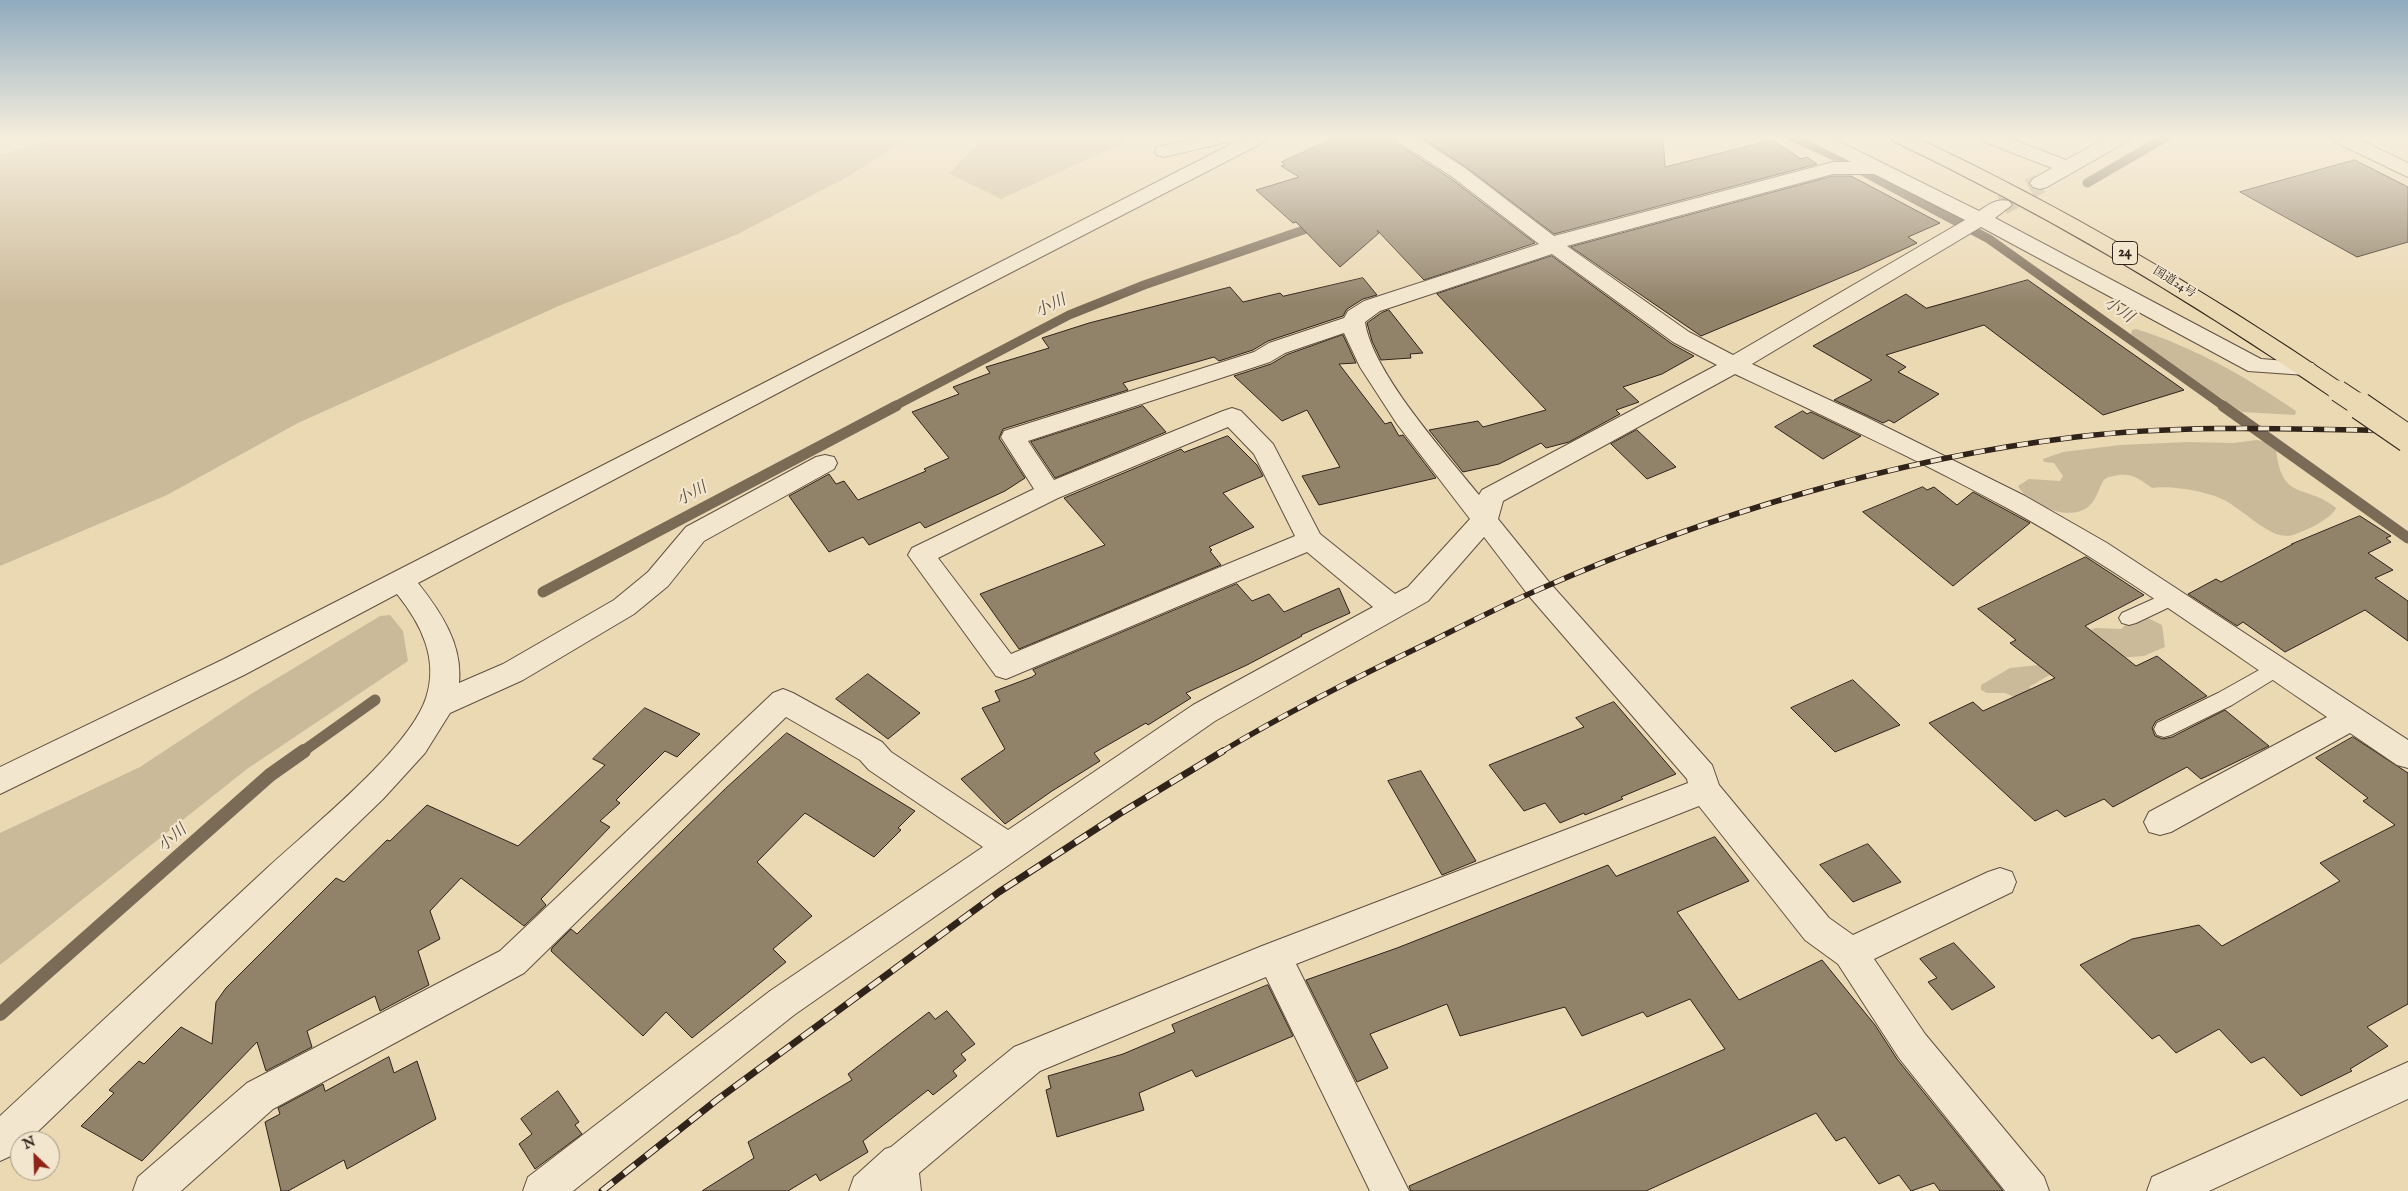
<!DOCTYPE html>
<html>
<head>
<meta charset="utf-8">
<style>
  body { margin:0 }
  #map { position:relative; width:2408px; height:1191px; overflow:hidden; background:#ebd9b4; font-family:"IM FELL English",serif }
  canvas { display:block }
  .north { position:absolute; left:10px; top:1131px; width:50px; height:50px; box-sizing:border-box; background:#f2e6ce; border:1px solid #a49886; border-radius:50%; rotate:336deg; font-size:14px; font-weight:700; line-height:20px; text-align:center; color:#30231a }
  .north::after { content:''; display:block; margin:auto; width:18px; height:22px; background:#8f2418; clip-path:polygon(50% 0,100% 100%,50% 72%,0 100%) }
</style>
</head>
<body>
<div id="map">
<canvas width="2408" height="1191"></canvas>
<div class="north">N</div>
</div>
<script>
const c = document.querySelector('canvas').getContext('2d');
c.lineJoin = 'round';
function paint(path, color) {
  c.fillStyle = color;
  c.fill(path, 'evenodd');
}
function stroke(path, color, width, dash) {
  c.strokeStyle = color;
  c.lineWidth = width;
  c.lineCap = dash ? 'butt' : 'round';
  c.setLineDash(dash || []);
  c.stroke(path);
}
function write(font, color, halo, rows, align = 'center') {
  c.font = font + ' "IM FELL English","Noto Serif JP",serif';
  c.lineWidth = 4;
  c.setLineDash([]);
  c.textBaseline = 'middle';
  c.strokeStyle = halo;
  c.fillStyle = color;
  for (const [text, x, y, turn = 0] of rows) {
    c.save();
    c.translate(x, y);
    c.rotate((+turn || 0) * Math.PI / 180);
    c.textAlign = isNaN(turn) ? turn : align;
    if (halo) c.strokeText(text, 0, 0);
    c.fillText(text, 0, 0);
    c.restore();
  }
}
paint(new Path2D(`
  M61,137H912L847,177L736,235L561,305L298,423L167,495L0,566V155Z
  M983,137H1121L1127,141L1001,199L949,174Z
  M2136,329C2194,347 2246,377 2296,411L2295,415L2242,412L2183,373L2131,334L2132,330Z
  M2257,440L2267,442L2276,448C2281,503 2306,483 2336,508C2333,518 2299,535 2288,536C2285,536 2279,535 2276,534C2261,528 2245,513 2231,504C2214,492 2172,485 2152,488C2139,479 2131,472 2114,476C2109,477 2104,478 2102,483C2098,491 2096,500 2089,506C2070,523 2029,505 2018,486L2029,479L2060,481L2063,476L2054,463L2044,462L2043,459L2063,452L2120,445L2188,442L2233,443Z
  M390,615L403,631L408,661L247,769L0,965V833L140,767L251,694L380,616Z
  M2136,616L2148,618L2162,625L2165,647L2144,656L2105,659L2074,668L2048,676L2029,687L2038,699L2026,702L2005,693H1987L1981,690V685L2010,668L2039,665L2073,638L2095,628L2121,629Z`), '#cbba9a');
stroke(new Path2D(`
  M1792,137L1834,156L1989,239L2225,407
  M2087,183L2166,137
  M893,407L1069,315L1144,285L1318,225`), '#7a6b57', 9);
stroke(new Path2D(`
  M2223,406L2408,538
  M543,592L896,406
  M302,752L375,700`), '#7a6b57', 11);
stroke(new Path2D(`
  M0,1014L270,775L304,751`), '#7a6b57', 14);
const building = new Path2D(`
  M1337,137H1393L1396,143L1450,178L1535,243L1424,280L1377,230L1379,233L1340,267L1296,222L1293,223L1256,190L1299,177L1281,166L1285,165L1282,162Z
  M1420,137H1663L1665,167L1772,140L1801,159L1807,157L1817,164L1554,234L1466,167Z
  M2355,160L2408,187V242L2357,257L2240,192Z
  M1833,176H1851L1940,223L1908,237L1917,243L1859,270L1701,336L1571,247Z
  M1552,256L1672,344L1694,356L1662,374L1623,387L1639,402L1616,410L1620,414L1569,442L1546,448L1541,443L1499,464L1463,472L1429,430L1478,421L1483,427L1546,410L1437,294Z
  M1363,278L1377,295L1363,299L1347,309L1343,316L1268,341L1253,350L1219,361L1214,357L1123,383L1128,390L1003,429L999,438L1025,478L1005,491L925,528L920,522L869,545L863,537L829,552L789,496L829,474L836,484L844,481L858,500L926,471L924,469L949,458L912,412L959,394L953,387L990,373L986,367L1049,348L1042,338L1089,323L1230,287L1243,302L1280,293L1283,296Z
  M2028,280L2184,390L2103,415L1984,325L1886,355L1906,367L1898,372L1939,394L1894,423L1889,420L1883,423L1834,400L1872,380L1813,346L1906,294L1926,308Z
  M1389,310L1423,353L1410,354L1411,358L1381,360L1372,341L1367,323L1381,313Z
  M1343,335L1356,363L1339,364L1385,424L1391,422L1399,436L1403,435L1436,478L1319,505L1302,476L1340,467L1307,410L1282,421L1234,376L1271,364L1286,355Z
  M1143,406L1166,432L1055,478L1031,442Z
  M1803,411L1807,414L1811,412L1861,436L1823,459L1775,427Z
  M1637,430L1676,467L1647,479L1611,444Z
  M1228,436L1257,465L1263,476L1223,493L1254,527L1209,547L1212,550L1210,551L1221,565L1019,649L980,594L1105,545L1064,498L1181,449L1184,452Z
  M1923,487L1927,490L1934,487L1957,505L1973,492L2030,523L1953,586L1863,512Z
  M2360,516L2391,536L2386,538L2391,542L2368,553L2393,570L2375,578L2408,601V641L2365,610L2285,652L2243,622L2237,626L2188,594L2216,579L2221,582L2293,544H2292Z
  M2086,557L2144,595L2085,626L2136,666L2157,656L2207,696L2156,721L2152,728L2155,736L2163,739L2172,737L2225,710L2269,746L2201,779L2187,767L2113,807L2104,799L2065,817L2057,810L2035,821L1929,723L1973,702L1983,711L2055,678L2010,643L2016,640L1978,609Z
  M1237,584L1252,601L1269,594L1284,612L1339,588L1350,613L1301,635L1302,636L1247,665L1186,693L1191,698L1148,725L1146,723L1094,753L1100,761L1052,791L1005,824L961,779L1005,749L982,708L1000,701L995,691L1032,677L1036,674L1033,670Z
  M868,674L920,713L888,739L836,699Z
  M1853,680L1900,725L1835,752L1791,708Z
  M1614,702L1676,774L1621,797L1623,799L1585,815L1584,813L1560,823L1545,803L1524,811L1489,765L1584,727L1576,718Z
  M645,708L700,734L677,757L665,751L616,800L620,803L600,821L610,827L541,899L546,905L524,926L461,878L430,911L440,939L418,951L429,985L380,1011L375,996L307,1031L312,1047L266,1071L257,1042L142,1161L81,1126L114,1093L109,1090L139,1061L144,1064L181,1027L212,1044L216,1002L226,988L336,878L344,882L387,840L390,841L427,805L518,846L605,765L593,759Z
  M787,733L915,811L898,828L901,830L874,857L805,813L757,862L812,916L773,949L786,962L692,1038L666,1012L643,1036L551,951L552,948L571,929L577,934L725,789Z
  M2353,737L2408,773V1004L2367,1027L2388,1046L2350,1069L2352,1071L2301,1096L2264,1057L2251,1063L2219,1029L2176,1053L2159,1035L2152,1039L2080,965L2132,939L2199,925L2222,946L2340,881L2320,863L2395,825L2363,801L2368,798L2316,758Z
  M1421,771L1476,861L1442,875L1388,781Z
  M1715,837L1749,881L1677,912L1739,1000L1822,960L1875,1025L1897,1059L2003,1191H1940L1934,1183L1911,1191L1899,1175L1879,1184L1845,1137L1836,1141L1816,1113L1646,1191H1411L1409,1186L1725,1049L1690,999L1647,1017L1643,1012L1582,1036L1565,1007L1460,1036L1447,1004L1370,1034L1388,1068L1357,1082L1306,980L1397,948L1608,865L1616,876Z
  M1868,844L1901,882L1853,902L1820,865Z
  M1954,943L1995,987L1952,1010L1928,982L1937,978L1920,959Z
  M1268,985L1293,1036L1196,1077L1192,1070L1139,1093L1144,1110L1057,1137L1046,1090L1051,1088L1048,1076L1123,1054L1175,1032L1172,1025Z
  M947,1011L975,1044L961,1054L966,1060L953,1071L957,1076L933,1095L928,1090L863,1141L868,1152L820,1181L816,1174L788,1191H702L754,1158L748,1142L852,1080L848,1074L929,1012L935,1019Z
  M389,1057L394,1073L417,1061L436,1119L347,1169L344,1160L288,1191H281L265,1122L280,1114L278,1108L323,1084L325,1091Z
  M558,1091L579,1122L575,1125L582,1134L535,1169L519,1144L532,1134L521,1119Z`);
paint(building, '#91826a');
stroke(building, '#30231a', 1);
stroke(new Path2D(`
  M2002,205L2040,183`), '#c6b595', 21, [21, 11]);
const service = new Path2D(`
  M2171,591L2178,593L2180,598L2178,603L2136,623L2129,625L2122,623L2119,618L2122,613Z
  M2277,660L2284,663L2287,668L2284,673L2232,705L2171,735L2164,737L2157,735L2154,729L2157,723L2218,693Z`);
const minor = new Path2D(`
  M1200,137H1233L1231,141L1164,157L1157,155L1155,151L1157,147Z
  M1245,137H1268L1266,141L812,375L418,583C441,612 463,645 459,683L503,664L614,600L648,572L686,527L816,457L825,455L834,457L837,463L834,469L704,541L668,586L634,614L523,680L450,713L425,753L383,799L28,1141H20V1149L13,1155L0,1161V1116C88,1034 177,952 265,870C308,830 409,750 426,698C439,659 421,624 397,594L244,675L0,794V767L224,659Z
  M1395,137H1417L1465,168L1554,236L1833,162H1851L1809,141L1807,137H1830L1979,211C1989,204 1997,198 2009,201L2012,205L1995,218L2261,359L2313,363L2317,368L2313,373L2305,375L2248,371L1981,227L1752,364L1864,416L2025,496L2107,543L2408,740V768L2397,765L2350,733L2171,832L2160,835L2149,832L2144,822L2149,812L2327,717C2222,646 2118,569 2007,508C1918,460 1826,417 1735,374L1503,501L1498,519L1549,582L1712,765L1719,785L1829,918L1853,935L1988,872L2000,868L2012,872L2016,882L2012,892L1874,959L1925,1034L2044,1177L2049,1191H2005L1899,1058L1838,964L1805,940L1699,806L1296,964L1409,1191H1370L1266,977L1040,1071L919,1173L921,1191H849L854,1177L885,1149L891,1147L1014,1047L1262,946L1688,783L1687,779L1529,596L1484,537L1428,601L1215,721L794,1015L573,1191H523L528,1177L770,991L983,847L869,770L860,760L786,717L524,973L273,1109L181,1191H133L138,1177L247,1083L500,951L773,693L783,689L793,693L882,742L891,752L1008,830L1193,705L1373,607L1307,552L1006,679L996,676L908,555L912,548L1034,489L1001,437L1004,431L1254,352L1269,343L1344,318L1348,311L1364,301L1539,244L1451,176L1397,141ZM1833,174H1874L1965,220L1733,355L1689,332L1567,246ZM1552,254L1673,342L1717,365L1482,490L1479,495C1446,454 1372,372 1365,322L1380,311ZM1344,333L1360,367L1397,424L1470,519L1408,587L1395,594L1320,534L1273,444L1241,411L1232,408L1223,411L1054,480L1028,441L1270,362L1285,353ZM1228,427L1254,454L1295,536L1011,654L938,558L1058,498Z
  M1980,137H2006L2066,160L2107,137H2130L2128,141L2047,187L2040,189L2033,187L2030,183L2033,179L2052,168L1982,141Z
  M2408,1062V1099L2209,1191H2147L2152,1177Z`);
const tertiary = new Path2D(`
  M2331,137H2355L2408,163V177L2333,141Z`);
const trunk = new Path2D(`
  M1891,137H1915C2066,208 2208,292 2346,386L2350,391L2346,396L2338,398L2330,396C2190,300 2047,214 1893,141Z`);
stroke(service, '#5f5040', 2);
stroke(minor, '#5f5040', 2);
stroke(tertiary, '#5f5040', 2);
stroke(trunk, '#30231a', 2);
paint(service, '#f2e6ce');
paint(minor, '#f2e6ce');
paint(tertiary, '#f2e6ce');
paint(trunk, '#ebd9b4');
const railFar1 = new Path2D(`
  M1221,752C1289,711 1361,675 1432,641C1468,623 1503,605 1540,589C1707,515 1894,459 2076,437C2186,424 2297,429 2408,431`);
const rail = new Path2D(`
  M602,1191L718,1099L999,892L1119,814L1223,751`);
stroke(railFar1, '#30231a', 5.5);
stroke(rail, '#30231a', 7);
stroke(railFar1, '#f2e6ce', 4, [11]);
stroke(rail, '#f2e6ce', 5, [14]);
const trunkBridgeFar1 = new Path2D(`
  M2338,391L2362,407`);
const trunkBridge = new Path2D(`
  M2360,406L2408,439`);
stroke(trunkBridgeFar1, '#30231a', 23, []);
stroke(trunkBridge, '#30231a', 29, []);
stroke(trunkBridgeFar1, '#ebd9b4', 21);
stroke(trunkBridge, '#ebd9b4', 27);
const sky = c.createLinearGradient(0, 0, 0, 304);
sky.addColorStop(0, '#8faabe');
sky.addColorStop(0.45, '#f6eedd');
sky.addColorStop(1, '#f6eedd00');
c.fillStyle = sky;
c.fillRect(0, 0, 2408, 304);
write('12px', '#30231a', '#f2e6ce', [
  ["国道24号",2174,283,32]
]);
for (const [x, y, w] of [
  [2125,253,25]
]) {
  const box = new Path2D();
  box.roundRect(x - w / 2, y - 11.5, w, 23, 4);
  c.fillStyle = '#f2e6ce';
  c.fill(box);
  stroke(box, '#30231a', 1);
}
write('bold 14px', '#30231a', null, [
  ["24",2125,253]
]);
write('italic 16px', '#5b4d3e', '#f2e6ce', [
  ["小川",1051,307,-26],
  ["小川",2118,311,35],
  ["小川",692,495,-28],
  ["小川",173,839,-41]
]);
</script>
</body>
</html>
